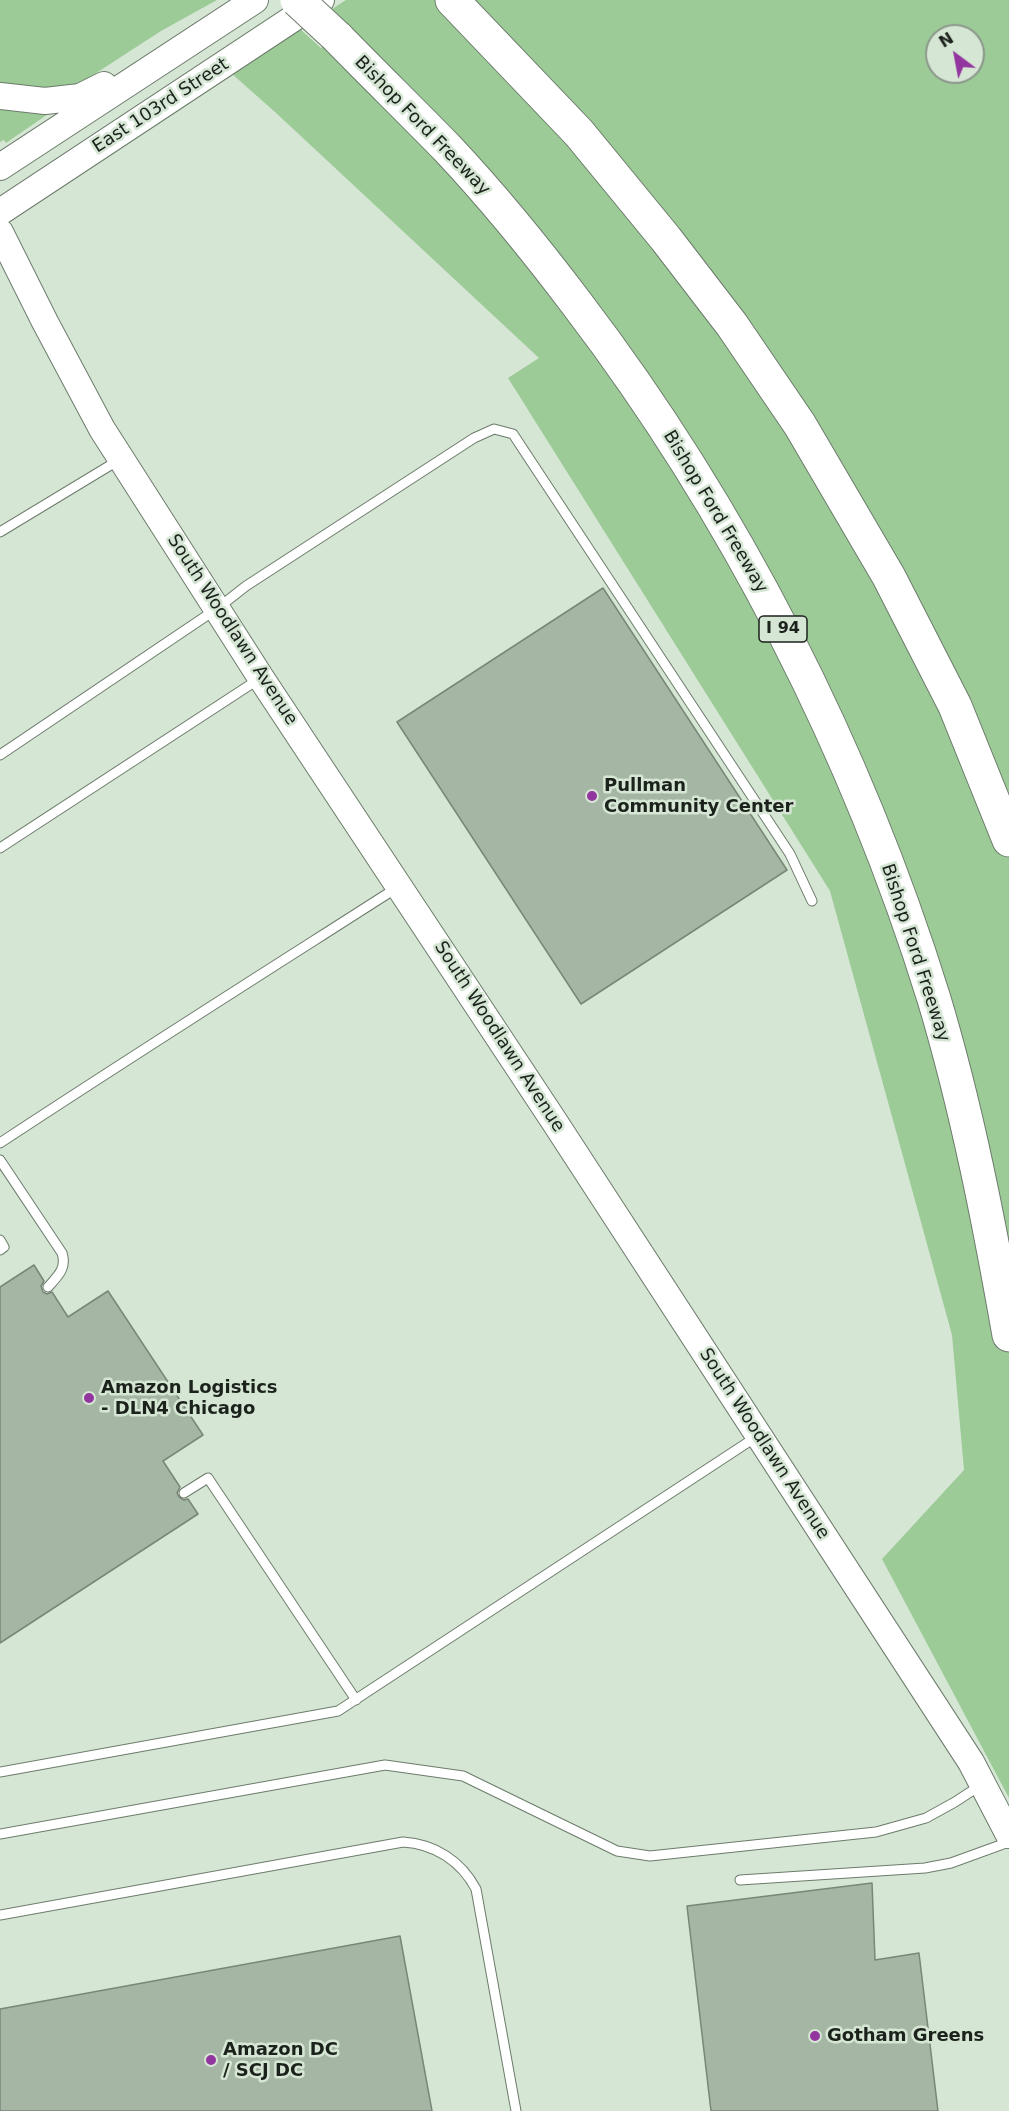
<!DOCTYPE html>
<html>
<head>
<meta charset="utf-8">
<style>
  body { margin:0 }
  #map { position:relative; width:1009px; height:2111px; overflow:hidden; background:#d6e6d4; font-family:"DejaVu Sans",sans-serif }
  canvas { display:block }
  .north { position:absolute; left:925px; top:24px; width:60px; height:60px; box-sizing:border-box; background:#d6e6d4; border:2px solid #8b978a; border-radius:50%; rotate:328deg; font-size:16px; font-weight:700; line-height:24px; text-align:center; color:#1b211b }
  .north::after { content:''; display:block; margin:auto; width:21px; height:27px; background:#93359f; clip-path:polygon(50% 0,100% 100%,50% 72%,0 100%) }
</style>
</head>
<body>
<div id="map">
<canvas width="1009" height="2111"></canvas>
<div class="north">N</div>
</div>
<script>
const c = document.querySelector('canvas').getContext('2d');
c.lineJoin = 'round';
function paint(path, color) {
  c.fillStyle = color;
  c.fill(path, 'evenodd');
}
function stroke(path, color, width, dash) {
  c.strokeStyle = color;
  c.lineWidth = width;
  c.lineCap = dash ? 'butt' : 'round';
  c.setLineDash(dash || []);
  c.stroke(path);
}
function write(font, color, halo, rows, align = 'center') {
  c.font = font + ' "DejaVu Sans",sans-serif';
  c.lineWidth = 5;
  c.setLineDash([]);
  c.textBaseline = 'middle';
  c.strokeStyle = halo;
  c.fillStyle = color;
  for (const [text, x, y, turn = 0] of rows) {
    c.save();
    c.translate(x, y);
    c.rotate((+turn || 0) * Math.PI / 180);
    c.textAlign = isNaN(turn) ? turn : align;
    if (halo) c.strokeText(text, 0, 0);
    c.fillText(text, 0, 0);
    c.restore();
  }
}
paint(new Path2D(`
  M0,0H217L161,31L90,77L63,91L0,89Z
  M346,0H1009V1798L882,1559L964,1470L952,1335L830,891L508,378L539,358L275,112L231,73L300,29L321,48L352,28L332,9ZM937,36H973V72H937Z
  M0,103L51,112L6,143L4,140L0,142Z`), '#9ccb98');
const building = new Path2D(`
  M603,588L787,870L581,1004L397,722Z
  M34,1265L44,1281L41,1286L43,1292L47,1294L52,1292L68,1317L108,1291L203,1435L163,1461L180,1487L177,1493L179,1497L184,1500L188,1499L198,1514L0,1643V1287Z
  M872,1883L875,1960L919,1953L938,2111H711L687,1906Z
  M400,1936L432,2111H0V2009Z`);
paint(building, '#a6b6a4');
stroke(building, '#788777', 1.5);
const lane = new Path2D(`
  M0,532L119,460
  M0,755L218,608L246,586L474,438L494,429L513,434L790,854L812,901
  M0,848L259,679
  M0,1143C132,1056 265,972 398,887
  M0,1160L62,1253C67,1268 58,1276 48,1287
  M0,1240L4,1247L0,1250
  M184,1493L208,1478L356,1700
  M0,1772L338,1711L756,1437
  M0,1834L385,1765L463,1776L617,1851L650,1856L876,1832L926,1818L955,1802L981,1785
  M740,1880L925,1868L951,1863L1009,1842
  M0,1915L403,1842C435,1844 461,1861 476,1889L516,2111`);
const secondary = new Path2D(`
  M0,96L45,101L80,97L104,85
  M0,167L255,0
  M0,212L321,0
  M0,232L45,322L102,429L261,678L554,1121L971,1762L1009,1835`);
const highway = new Path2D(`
  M452,0L579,133L666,239L732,325L800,425L889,577L955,706L1009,840
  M337,37C374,75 411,111 448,149C494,198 537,251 577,304C735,511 857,751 934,999C967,1109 989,1222 1009,1335`);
stroke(lane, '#6c7b6b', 11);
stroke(secondary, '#6c7b6b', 28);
stroke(highway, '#6c7b6b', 35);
stroke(lane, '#fff', 9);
stroke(secondary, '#fff', 26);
stroke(highway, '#fff', 33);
const highwayBridge = new Path2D(`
  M297,0L337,37`);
stroke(highwayBridge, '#6c7b6b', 35, []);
stroke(highwayBridge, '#fff', 33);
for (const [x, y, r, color] of [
  [592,796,6,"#93359f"],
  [89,1398,6,"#93359f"],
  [815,2036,6,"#93359f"],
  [211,2060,6,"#93359f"]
]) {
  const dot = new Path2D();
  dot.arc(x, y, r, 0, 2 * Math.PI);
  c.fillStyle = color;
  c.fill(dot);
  stroke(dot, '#d6e6d4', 2);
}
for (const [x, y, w] of [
  [783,629,48]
]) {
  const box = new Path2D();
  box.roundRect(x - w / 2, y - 13, w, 26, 4.5);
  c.fillStyle = '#d6e6d4';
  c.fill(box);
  stroke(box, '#1b211b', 1.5);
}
write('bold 16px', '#1b211b', null, [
  ["I 94",783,629]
]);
write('18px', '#1b211b', '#d6e6d4', [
  ["East 103rd Street",161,106,-33],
  ["Bishop Ford Freeway",422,126,46],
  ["Bishop Ford Freeway",715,512,59],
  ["South Woodlawn Avenue",232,630,57],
  ["Bishop Ford Freeway",915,953,72],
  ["South Woodlawn Avenue",499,1037,57],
  ["South Woodlawn Avenue",764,1444,57]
]);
write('bold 18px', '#1b211b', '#d6e6d4', [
  ["Pullman",604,786],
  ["Community Center",604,807],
  ["Amazon Logistics",101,1388],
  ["- DLN4 Chicago",101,1409],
  ["Gotham Greens",827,2036],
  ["Amazon DC",223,2050],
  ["/ SCJ DC",223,2071]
], 'left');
</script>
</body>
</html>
